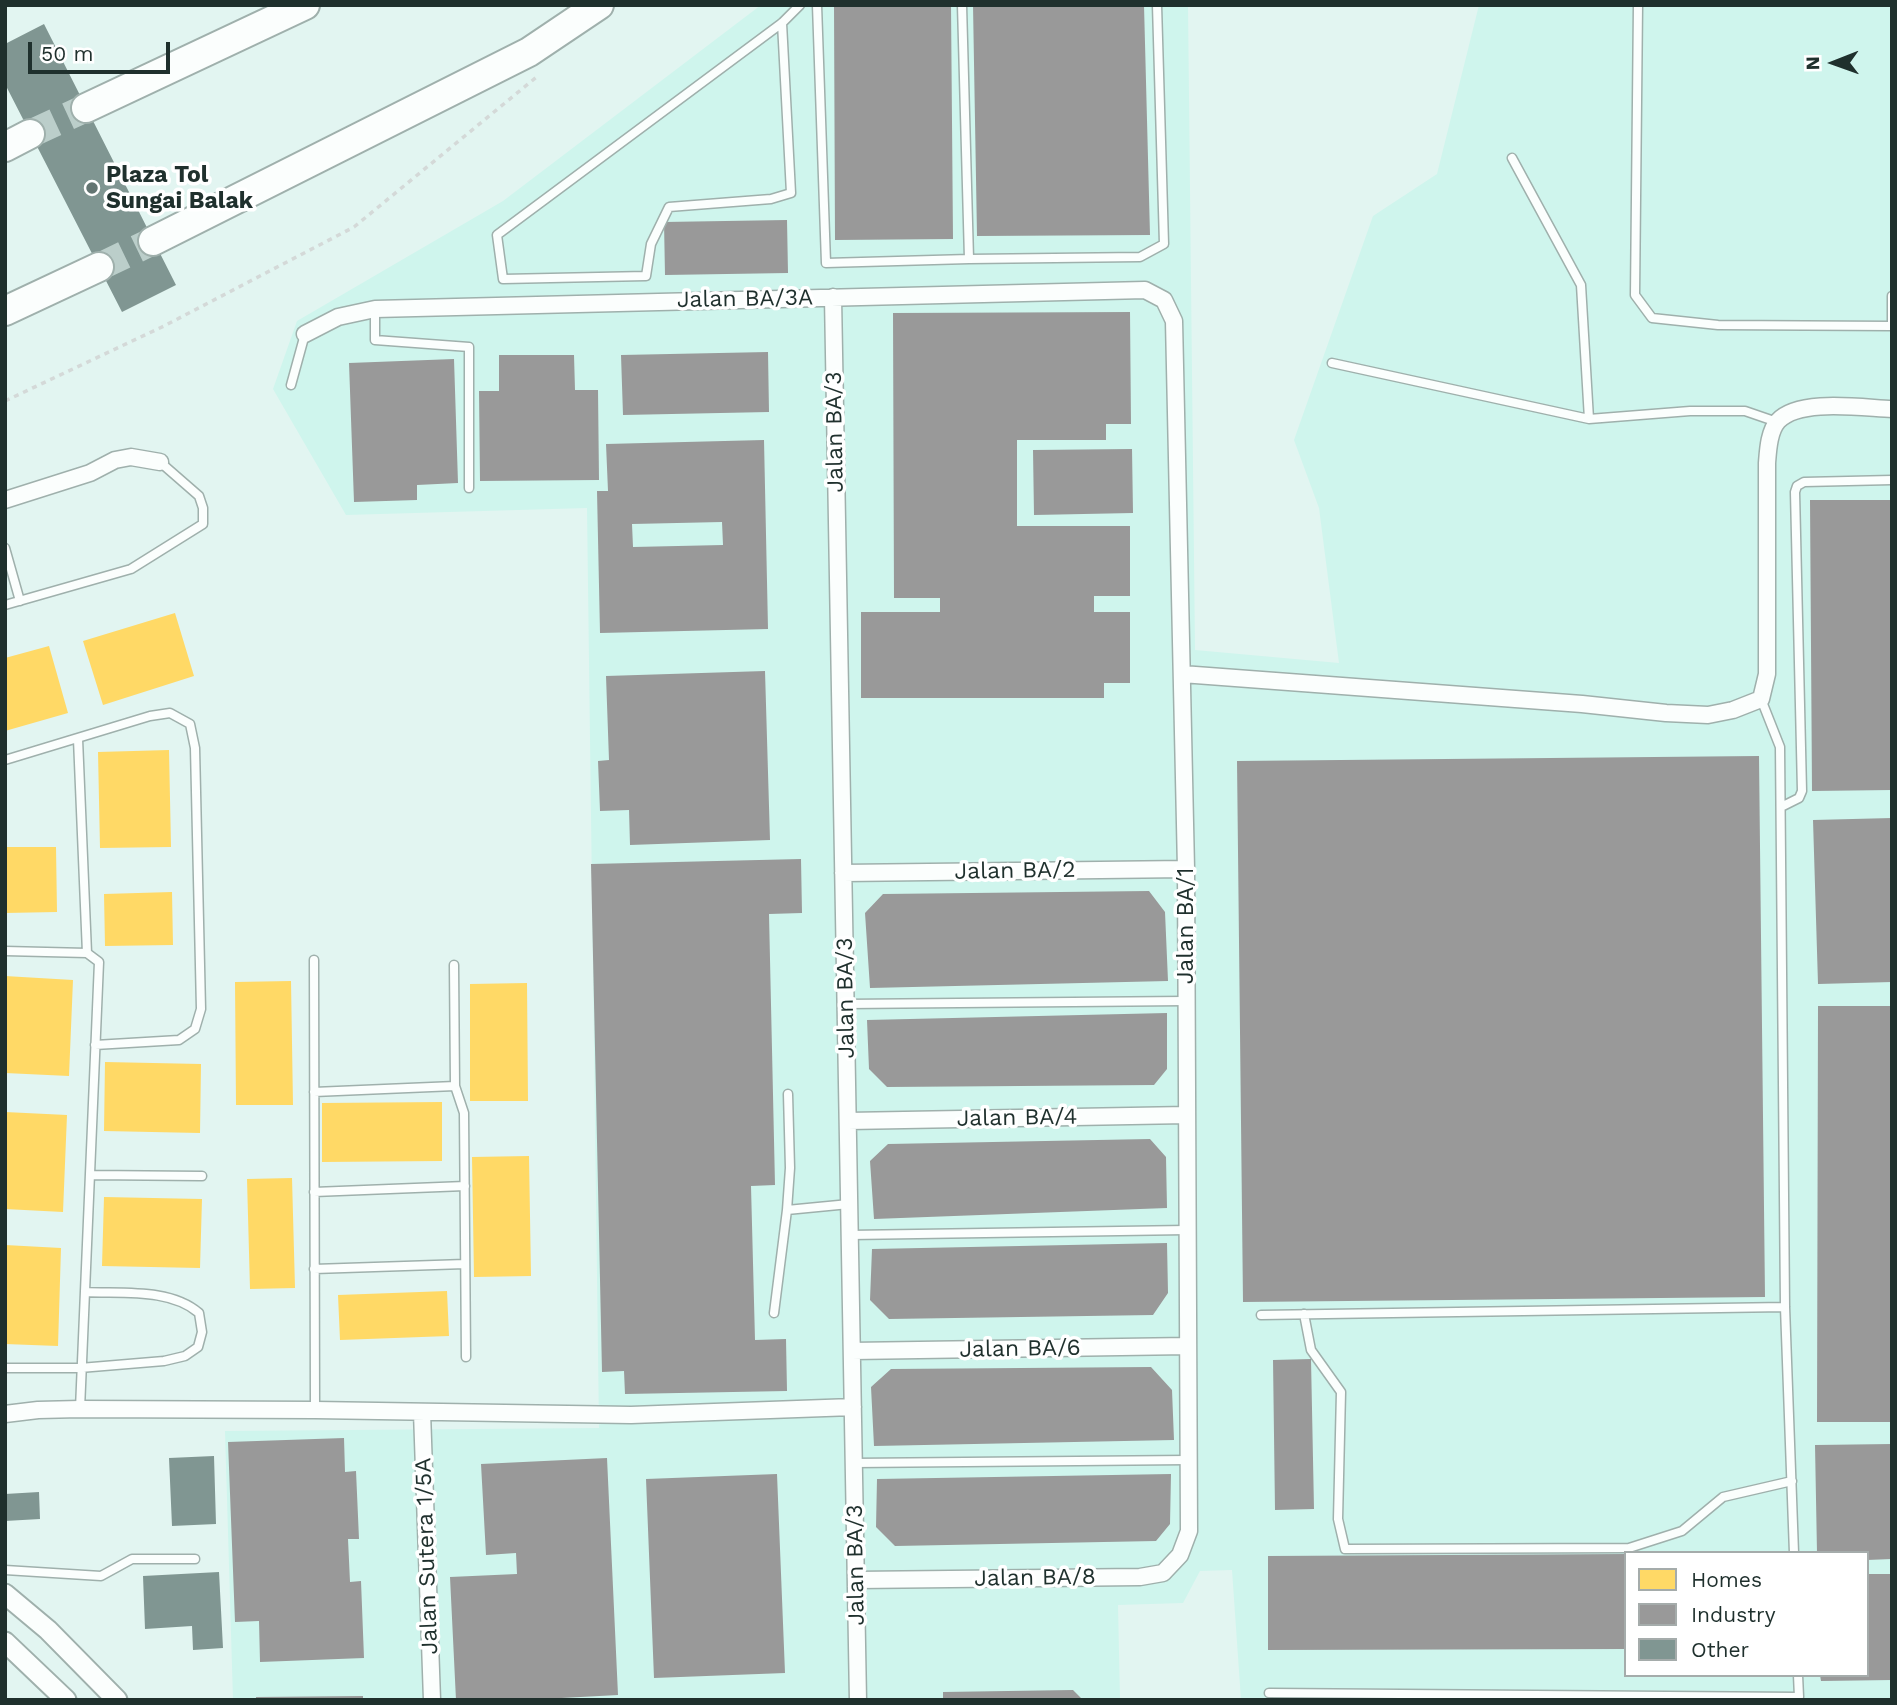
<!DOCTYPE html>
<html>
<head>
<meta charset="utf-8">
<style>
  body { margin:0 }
  #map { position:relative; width:1897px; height:1705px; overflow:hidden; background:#e2f5f1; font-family:"Work Sans",sans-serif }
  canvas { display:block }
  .frame { position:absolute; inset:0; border:7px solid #1f302d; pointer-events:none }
  .legend { position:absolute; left:1624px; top:1551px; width:245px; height:126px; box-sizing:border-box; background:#fff; border:2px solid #a5acab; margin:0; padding:9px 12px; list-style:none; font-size:21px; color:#1f302d }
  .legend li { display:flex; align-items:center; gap:14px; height:35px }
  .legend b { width:35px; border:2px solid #a5acab }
  .north { position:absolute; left:1799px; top:28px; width:70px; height:70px; -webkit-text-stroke:5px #fff; paint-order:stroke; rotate:269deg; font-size:19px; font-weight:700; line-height:28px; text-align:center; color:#1f302d }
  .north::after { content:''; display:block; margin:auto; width:24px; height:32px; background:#1f302d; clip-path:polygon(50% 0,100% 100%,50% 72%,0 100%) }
  .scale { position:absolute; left:28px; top:42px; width:142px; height:32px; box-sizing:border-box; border:4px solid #1f302d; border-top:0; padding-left:9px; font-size:21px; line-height:24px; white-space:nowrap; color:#1f302d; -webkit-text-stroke:5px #fff; paint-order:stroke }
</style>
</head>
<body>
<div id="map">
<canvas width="1897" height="1705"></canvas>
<div class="frame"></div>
<ul class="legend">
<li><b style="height:19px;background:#ffd966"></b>Homes</li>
<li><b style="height:19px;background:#999"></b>Industry</li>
<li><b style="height:19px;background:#809692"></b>Other</li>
</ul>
<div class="north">N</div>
<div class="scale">50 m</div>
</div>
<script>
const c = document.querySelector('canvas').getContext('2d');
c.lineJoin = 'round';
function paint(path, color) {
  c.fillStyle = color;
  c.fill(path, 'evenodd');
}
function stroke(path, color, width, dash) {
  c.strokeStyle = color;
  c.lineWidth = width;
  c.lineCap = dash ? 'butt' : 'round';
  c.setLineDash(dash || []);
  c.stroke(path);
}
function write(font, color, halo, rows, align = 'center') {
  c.font = font + ' "Work Sans",sans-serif';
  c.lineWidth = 7;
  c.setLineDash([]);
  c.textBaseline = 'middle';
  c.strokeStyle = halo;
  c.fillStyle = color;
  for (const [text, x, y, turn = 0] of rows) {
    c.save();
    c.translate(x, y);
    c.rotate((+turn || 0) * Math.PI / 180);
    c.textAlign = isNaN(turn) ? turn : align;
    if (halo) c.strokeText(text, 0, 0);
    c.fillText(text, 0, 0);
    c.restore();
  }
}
paint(new Path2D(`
  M761,5H1188L1195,650L1339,663L1319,508L1294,440L1373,216L1437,174L1479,5H1892V1700H1241L1232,1570L1200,1571L1183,1603L1118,1605L1120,1700H233L225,1431L599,1428L587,508L346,515L273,389L297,321L503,201ZM1626,1553H1867V1675H1626Z`), '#cff5ed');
paint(new Path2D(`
  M175,613L194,676L103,705L83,641Z
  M49,646L68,713L5,731V658Z
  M169,750L171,847L100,848L98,752Z
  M5,847H56L57,912L5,913Z
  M172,892L173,945L105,946L104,894Z
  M5,976L73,980L69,1076L5,1073Z
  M291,981L293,1105H236L235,982Z
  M527,983L528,1101H470V984Z
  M105,1062L201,1064L200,1133L104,1131Z
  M442,1102V1161L322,1162V1103Z
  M5,1112L67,1115L63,1212L5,1209Z
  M529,1156L531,1276L474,1277L472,1157Z
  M292,1178L295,1288L250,1289L247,1179Z
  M104,1197L202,1199L200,1268L102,1266Z
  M5,1245L61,1248L58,1346L5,1344Z
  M447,1291L449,1336L340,1340L338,1295Z`), '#ffd966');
paint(new Path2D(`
  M834,5H951L953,239L835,240Z
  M973,5H1144L1150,235L977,236Z
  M787,220L788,273L665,275L664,222Z
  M1130,312L1131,424H1106V440H1017V526H1130V596H1094V612H1130V683H1104V698H861V612H940V598H894L893,313Z
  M768,352L769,412L623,415L621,355Z
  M499,355H574L575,390H598L599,480L480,481L479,391H499Z
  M454,359L458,483L417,485V500L354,502L349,363Z
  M764,440L768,629L600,633L597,491H608L606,444ZM722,522L723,545L633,547L632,524Z
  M1132,449L1133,513L1034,515L1033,450Z
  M1810,500H1892V790L1812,791Z
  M765,671L770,840L630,845L629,810L600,811L598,761L609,760L606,676Z
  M1759,756L1765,1297L1243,1302L1237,761Z
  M1892,818V982L1818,984L1813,820Z
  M801,859L802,913L769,914L775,1185L751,1186L755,1340L786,1339L787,1391L625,1394L624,1371L602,1372L591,864Z
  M1149,891L1165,912L1168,981L870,988L865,913L883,894Z
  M1818,1006H1892V1422H1817Z
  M1167,1013V1069L1154,1085L887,1087L869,1069L867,1020Z
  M1150,1139L1166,1157L1167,1208L874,1219L870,1161L888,1144Z
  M1167,1243L1168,1293L1153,1315L889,1319L870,1300L872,1249Z
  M1311,1359L1314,1509L1275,1510L1273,1360Z
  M1151,1367L1172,1390L1174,1440L874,1446L871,1387L891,1369Z
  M344,1438L345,1472L356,1471L359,1539H348L350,1582L361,1581L364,1658L260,1662L259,1621L235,1622L228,1442Z
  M1892,1444V1559L1867,1560V1553H1817L1815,1445Z
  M607,1458L618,1695L524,1700H456L450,1577L517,1574L516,1553L486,1555L481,1464Z
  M777,1474L785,1673L654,1678L646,1479Z
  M1171,1474L1170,1524L1156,1541L895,1546L876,1527L877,1479Z
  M1626,1554V1649L1268,1650V1556Z
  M1867,1574H1892V1680L1821,1681L1820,1675H1867Z
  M1073,1690L1083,1700H943V1692Z
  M363,1696V1700H256V1697Z`), '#999');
paint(new Path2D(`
  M44,24L176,285L122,312L5,84V44Z
  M214,1456L216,1524L172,1526L169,1458Z
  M39,1492L40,1519L5,1521V1494Z
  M219,1572L223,1648L193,1650L192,1626L145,1629L143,1576Z`), '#809692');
stroke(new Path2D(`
  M30,134L86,108
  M99,267L153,241`), '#bbceca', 28, [28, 14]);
const service = new Path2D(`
  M817,5L826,263L969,259L1140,257L1164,244L1157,5
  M962,5L969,259
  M1638,5L1635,295L1652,318L1718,325L1892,326
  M782,23L791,193L771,199L669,207L651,244L646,276L503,279L497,235L782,23L800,5
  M1512,158L1581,285L1589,419
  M375,310V340L469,347V488
  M1892,326V296
  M1332,363L1589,419L1690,411H1745L1777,422
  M291,385L305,334
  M5,548L20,601
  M5,605L131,569L203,524V508L199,496L160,462
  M1761,699L1780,747L1785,1307L1794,1553
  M78,739L87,953
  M5,760L150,716L170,713L190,724L195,748L201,1009L195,1029L179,1040L95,1045
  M1781,807L1799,798L1802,791L1795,492L1797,486L1804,482L1892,480
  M5,951L87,953L99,962L80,1409
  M314,960L315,1410
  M454,965L455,1086
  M846,1004L1186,1001
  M314,1092L455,1086L464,1113L466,1357
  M90,1175L202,1176
  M314,1192L465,1186
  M787,1210L849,1204
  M850,1235L1187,1230
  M314,1269L465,1264
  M774,1313L787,1210L790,1168L788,1094
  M1304,1314L1311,1350L1341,1392L1338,1519L1345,1549L1629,1548L1682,1531L1723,1497L1792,1481
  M1261,1315L1785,1307
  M5,1368H80L164,1361L185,1356L198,1347L202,1332L199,1313C170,1288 122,1294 85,1292
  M854,1463L1188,1460
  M5,1570L101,1576L132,1559H195
  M1269,1693L1799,1697L1798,1675`);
const minor = new Path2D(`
  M833,297L858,1700
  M305,334L338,317L375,309L1145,290L1164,300L1174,321L1186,869L1189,1531L1180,1555L1163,1573L1140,1577L856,1580
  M5,500L90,473L115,460L131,457L160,462
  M1182,674L1582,704L1666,713L1708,715L1733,710L1761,699L1767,674V463C1768,450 1769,431 1778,421C1799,398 1863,408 1892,409
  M843,873L1186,869
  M848,1121L1187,1115
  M852,1351L1188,1346
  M422,1412L432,1700
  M5,1414L38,1410L80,1409L315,1410L631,1415L853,1407`);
const tertiary = new Path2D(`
  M5,1594L48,1630L117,1700
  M5,1642L66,1700`);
const motorway = new Path2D(`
  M86,108L305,5
  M5,147L30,134
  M153,241L529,52L599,5
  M5,311L99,267`);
stroke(service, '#9fb0ac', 11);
stroke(minor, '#9fb0ac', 19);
stroke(tertiary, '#9fb0ac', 23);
stroke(motorway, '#9fb0ac', 32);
stroke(new Path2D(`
  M5,401L164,326L354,227L539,75`), '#d4d9d8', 3.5, [5, 5]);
stroke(service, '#fbfefd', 8);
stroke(minor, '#fbfefd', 16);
stroke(tertiary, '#fbfefd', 19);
stroke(motorway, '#fbfefd', 28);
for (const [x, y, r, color] of [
  [92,188,7,"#637572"]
]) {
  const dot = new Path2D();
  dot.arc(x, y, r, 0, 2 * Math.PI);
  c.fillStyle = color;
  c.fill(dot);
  stroke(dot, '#fff', 2.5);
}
write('bold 23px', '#1f302d', '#fff', [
  ["Plaza Tol",106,175],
  ["Sungai Balak",106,201]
], 'left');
write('23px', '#1f302d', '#fff', [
  ["Jalan BA/3A",745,299,-1],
  ["Jalan BA/3",835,432,-91],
  ["Jalan BA/2",1015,871,-1],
  ["Jalan BA/1",1186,926,-90],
  ["Jalan BA/3",846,998,-91],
  ["Jalan BA/4",1017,1118,-1],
  ["Jalan BA/6",1020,1349,-1],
  ["Jalan Sutera 1/5A",427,1556,-92],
  ["Jalan BA/3",856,1565,-91],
  ["Jalan BA/8",1035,1578,-1]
]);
</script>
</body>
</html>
